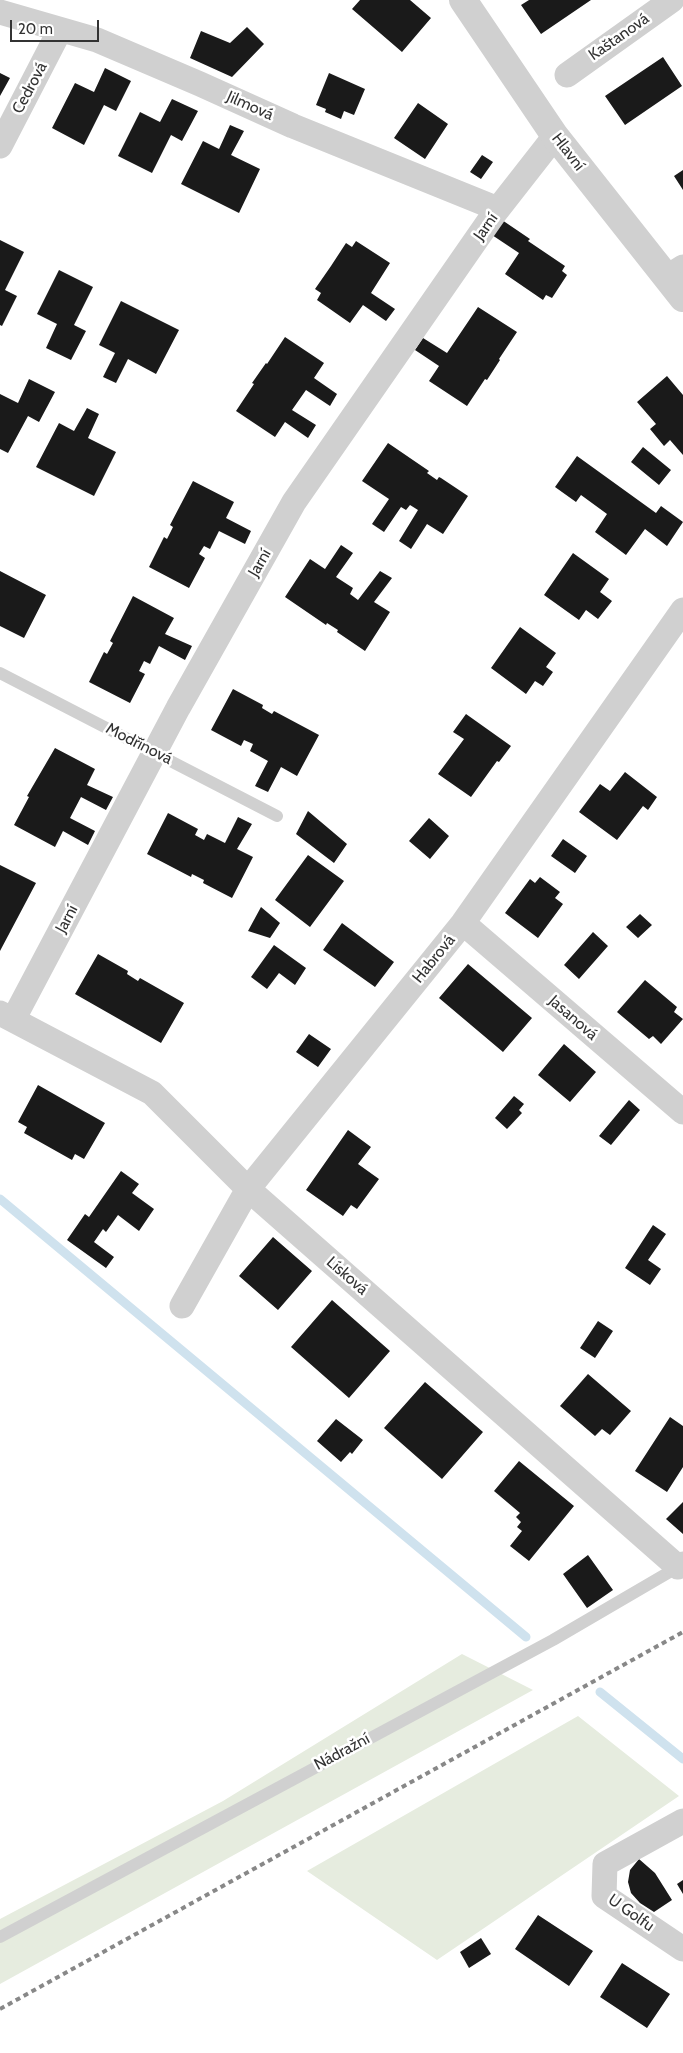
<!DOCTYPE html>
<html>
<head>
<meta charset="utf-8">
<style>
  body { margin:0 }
  #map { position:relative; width:683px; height:2053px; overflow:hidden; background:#fff; font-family:Cabin,sans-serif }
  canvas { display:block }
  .scale { position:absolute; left:10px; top:20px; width:89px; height:22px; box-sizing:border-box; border:2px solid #333; border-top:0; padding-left:6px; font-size:15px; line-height:18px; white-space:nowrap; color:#333; -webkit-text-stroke:4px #fff; paint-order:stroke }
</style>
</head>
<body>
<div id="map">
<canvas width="683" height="2053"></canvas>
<div class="scale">20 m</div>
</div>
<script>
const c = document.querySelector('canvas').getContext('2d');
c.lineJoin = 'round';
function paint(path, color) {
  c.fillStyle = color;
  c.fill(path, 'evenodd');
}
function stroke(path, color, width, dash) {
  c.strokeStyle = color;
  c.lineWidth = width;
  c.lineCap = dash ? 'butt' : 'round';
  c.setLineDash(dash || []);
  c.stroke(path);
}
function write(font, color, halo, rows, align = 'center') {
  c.font = font + ' Cabin,sans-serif';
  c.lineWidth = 5;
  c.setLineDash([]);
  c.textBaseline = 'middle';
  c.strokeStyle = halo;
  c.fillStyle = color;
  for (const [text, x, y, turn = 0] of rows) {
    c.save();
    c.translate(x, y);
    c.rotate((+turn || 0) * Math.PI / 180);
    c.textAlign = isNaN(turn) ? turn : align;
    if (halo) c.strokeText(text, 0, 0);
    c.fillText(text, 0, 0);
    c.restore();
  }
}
paint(new Path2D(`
  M462,1654L533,1690L0,1984V1919L223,1801Z
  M578,1716L679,1796L437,1960L307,1871Z`), '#e6ecdf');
stroke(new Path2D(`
  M0,1199L526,1637
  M600,1692L683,1759`), '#cfe2ee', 9);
paint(new Path2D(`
  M360,0H410L431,18L402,52L352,9Z
  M529,0H591L541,34L521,5Z
  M247,27L264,44L232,77L190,58L201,31L230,43Z
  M663,57L682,86L625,125L605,96Z
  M105,68L131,81L116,111L104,105L84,145L52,128L75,83L94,92Z
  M0,73L10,78L0,96Z
  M329,73L365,89L354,115L344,111L341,119L325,112L326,109L316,105Z
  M172,99L198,111L182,141L171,135L152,173L118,156L140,112L160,122Z
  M418,103L448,124L425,159L394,138Z
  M230,125L244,131L231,155L260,169L239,213L181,184L203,141L219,149Z
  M482,155L493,162L481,179L470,172Z
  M683,170V190L674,176Z
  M502,220L530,239L528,241L565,266L562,271L567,275L552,298L546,295L543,300L505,274L519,253L492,235Z
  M0,240L24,252L5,290L17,296L2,326L0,325Z
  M356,241L390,263L371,293L395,309L386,321L363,305L350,323L317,300L321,293L315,289L331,266L346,243L352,247Z
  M59,270L93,287L74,325L86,331L71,360L46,348L57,324L37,314Z
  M121,301L179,330L156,374L128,359L116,383L103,377L115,353L99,345Z
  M478,307L517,332L499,359L500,360L487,380L485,379L467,406L429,381L439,366L415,350L423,338L447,353Z
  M285,337L324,363L314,378L337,394L330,406L306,390L292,410L316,425L308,438L285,422L275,437L236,411L254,384L252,383L266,363L267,364Z
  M667,376L683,395V455L670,440L664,446L650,429L656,424L637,402Z
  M29,379L55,392L39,422L28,416L8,453L0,449V394L18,403Z
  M87,408L99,414L88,438L116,452L94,496L36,467L59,423L74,431Z
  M388,443L429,471L427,473L437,480L439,477L441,478L468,496L443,534L427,524L411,549L399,541L418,510L410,505L406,510L401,507L384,532L372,524L389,499L362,481Z
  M643,447L671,470L659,485L631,462Z
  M577,456L656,513L661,506L683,522L667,546L645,529L626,555L595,532L607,514L581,495L576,502L555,487Z
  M193,481L234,502L226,518L251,531L245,544L219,531L210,549L204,546L199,554L205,558L189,588L149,567L164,537L167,539L173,527L170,525Z
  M341,545L353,553L336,577L353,588L350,594L358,600L380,571L392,578L374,602L390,612L365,651L337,632L338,630L327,623L326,625L285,597L310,559L325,569Z
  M573,553L609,579L600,592L612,601L598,619L586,610L579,620L544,595Z
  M0,571L46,595L24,638L0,626Z
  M133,596L174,618L165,634L192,646L185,660L159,646L150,664L144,661L139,671L145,674L130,703L89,682L104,652L107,654L113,643L110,641Z
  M520,627L556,653L546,667L553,672L543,686L535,681L526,694L491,668Z
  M233,689L263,705L262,708L272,714L274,711L319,735L297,776L281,767L268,792L255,786L268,761L250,751L253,744L244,740L241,746L211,730Z
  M466,714L511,746L499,762L497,761L471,797L438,774L464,739L453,732Z
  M55,748L95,769L87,785L113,797L106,810L81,797L70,818L95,831L88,845L63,831L55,847L14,825L29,797L27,796Z
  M625,772L657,797L648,810L643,806L617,840L579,812L600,784L610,791Z
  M308,811L347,844L334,863L296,834Z
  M168,813L198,829L195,835L204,840L207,834L225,843L238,817L252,824L237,849L253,857L232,898L203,883L204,880L192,874L191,877L147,854Z
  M429,818L449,836L430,859L409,841Z
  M563,839L587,856L575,873L551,856Z
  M308,855L344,881L310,927L275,900Z
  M0,865L36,883L0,951Z
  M540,877L560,892L555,898L563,904L538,938L505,913L530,879L535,883Z
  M261,907L280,923L270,938L248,931Z
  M640,914L652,925L638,938L626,927Z
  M342,923L394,962L375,987L323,950Z
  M593,932L608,946L579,979L564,965Z
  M274,945L306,968L295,985L279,973L267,989L251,977Z
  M98,954L128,971L127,974L138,981L140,978L184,1003L161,1043L75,994Z
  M468,964L532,1018L503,1052L439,998Z
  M645,980L677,1007L674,1012L683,1019L661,1044L653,1036L649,1039L617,1012Z
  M309,1034L331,1049L318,1067L296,1052Z
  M564,1044L596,1072L570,1102L538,1075Z
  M38,1085L105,1123L84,1159L75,1154L72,1160L24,1133L27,1127L18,1122Z
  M514,1096L524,1104L519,1110L522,1113L507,1129L495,1118Z
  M629,1100L640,1110L611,1145L599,1136Z
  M348,1130L371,1147L358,1164L379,1179L357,1209L351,1205L343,1216L306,1190Z
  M121,1171L139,1184L132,1193L154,1209L139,1231L118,1215L106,1232L103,1229L94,1242L114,1257L106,1268L67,1240L85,1214L89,1217Z
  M653,1225L666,1234L648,1260L661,1269L650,1285L625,1268Z
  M273,1237L312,1271L278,1310L239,1276Z
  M332,1300L390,1351L349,1398L291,1347Z
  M598,1321L613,1331L595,1358L580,1348Z
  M588,1374L631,1411L610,1435L602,1429L595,1436L560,1406Z
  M425,1382L483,1432L442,1479L384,1428Z
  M670,1417L683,1426V1467L667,1492L635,1471Z
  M336,1419L363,1440L352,1454L350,1452L341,1462L317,1441Z
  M519,1461L574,1506L529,1561L510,1546L522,1531L517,1527L521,1522L516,1517L520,1513L494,1491Z
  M683,1502V1534L666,1519Z
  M588,1555L613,1590L587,1608L563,1574Z
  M639,1859L655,1873L672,1900L654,1912L640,1903L631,1893L628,1882L630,1870Z
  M683,1880V1894L677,1884Z
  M538,1915L593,1951L569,1986L515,1949Z
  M481,1938L491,1954L469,1968L460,1952Z
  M622,1963L670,1994L647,2028L600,1997Z`), '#1a1a1a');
stroke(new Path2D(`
  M0,673L277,816
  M0,1937L553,1640L678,1567`), '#d0d0d0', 12);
stroke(new Path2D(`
  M0,12L97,40L200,84L293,126L498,209
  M567,75L672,0
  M0,146L60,30
  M667,277L683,267
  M463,923L683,1112
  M0,1013L152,1093L248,1189L678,1567L683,1564
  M13,1020L178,708L294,502L494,214L555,136
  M182,1306L248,1189L463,923L683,610
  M683,1821L605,1864L604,1896L683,1949`), '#d0d0d0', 25);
stroke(new Path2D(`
  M463,0L555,136L683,298`), '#d0d0d0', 28);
stroke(new Path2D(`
  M0,2009L683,1632`), '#888', 4, [5, 4]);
write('16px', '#333', '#fff', [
  ["Kaštanová",619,37,-35],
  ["Cedrová",30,88,-62],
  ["Jilmová",250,106,24],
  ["Hlavní",568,152,52],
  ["Jarní",486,227,-55],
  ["Jarní",260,563,-60],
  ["Modřínová",139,744,27],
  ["Jarní",67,919,-62],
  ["Habrová",434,959,-51],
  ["Jasanová",573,1018,41],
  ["Lísková",347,1276,41],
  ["Nádražní",342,1752,-28],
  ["U Golfu",631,1913,35]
]);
</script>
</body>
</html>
